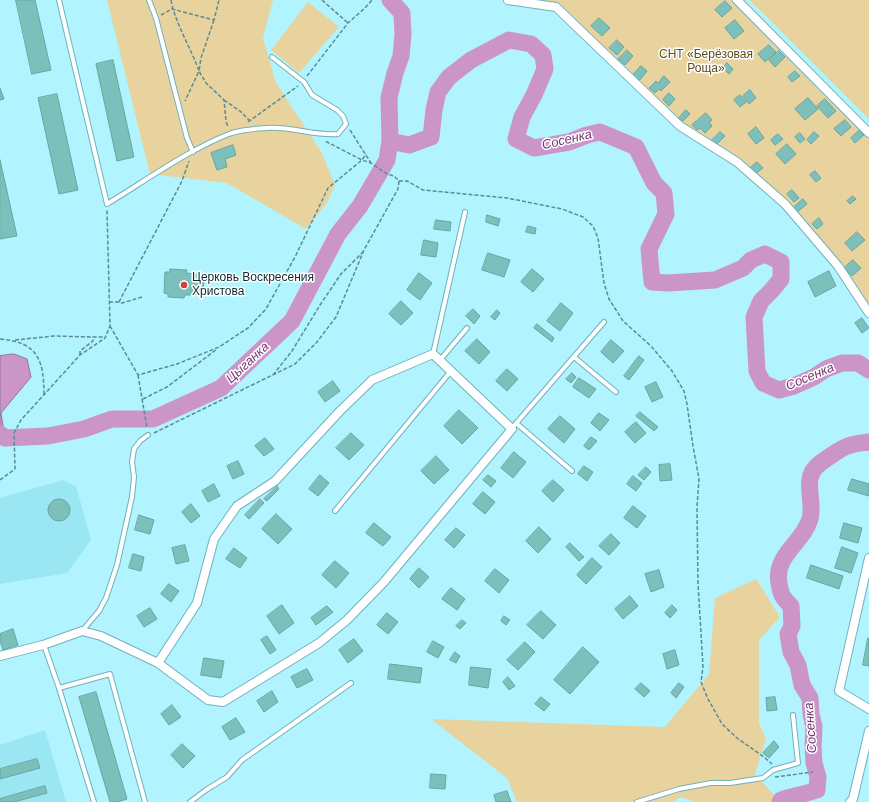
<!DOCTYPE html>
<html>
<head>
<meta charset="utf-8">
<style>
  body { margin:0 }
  canvas { display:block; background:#b1f3fe }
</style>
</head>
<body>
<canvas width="869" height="802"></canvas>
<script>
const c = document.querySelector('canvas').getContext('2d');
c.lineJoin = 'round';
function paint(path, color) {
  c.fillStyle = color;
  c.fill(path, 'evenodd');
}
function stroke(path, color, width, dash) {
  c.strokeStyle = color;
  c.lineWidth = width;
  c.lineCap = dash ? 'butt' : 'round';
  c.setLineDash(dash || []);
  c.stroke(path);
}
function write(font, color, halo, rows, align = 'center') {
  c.font = font + ' Arial,sans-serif';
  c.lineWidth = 3;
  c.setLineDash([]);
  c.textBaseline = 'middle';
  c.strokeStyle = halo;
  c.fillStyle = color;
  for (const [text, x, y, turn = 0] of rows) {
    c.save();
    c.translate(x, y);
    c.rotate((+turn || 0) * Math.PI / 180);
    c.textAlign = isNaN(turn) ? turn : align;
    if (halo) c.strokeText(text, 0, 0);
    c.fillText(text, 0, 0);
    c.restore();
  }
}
paint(new Path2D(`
  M63,480L76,486L91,540L67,573L0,584V498Z
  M45,730L66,802H0V745Z`), '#9ae6f3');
paint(new Path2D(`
  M107,0H273L263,38L276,83L322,153L335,185L327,203L306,229L227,183L150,174Z
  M530,0H731L869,136V307L763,181L680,123L615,60L558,2H537Z
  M749,0H869V119L764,14Z
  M308,2L339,27L299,73L271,50Z
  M756,579L780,617L759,640V723L766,739L755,774L776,797L774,802H695L681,797L671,802H517L507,778L431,719L665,727L709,674L715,598Z`), '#e8d39e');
const water = new Path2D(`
  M14,354L27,359L31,377L1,413L5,438H0V356Z`);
paint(water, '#cc95c7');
stroke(water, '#937599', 1);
stroke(new Path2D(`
  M390,0L402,13L403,35L401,56L395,73L389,98L390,141L409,145L431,137L434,110L438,92L449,77L471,60L509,40L531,44L543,55L545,69L534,95L522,117L516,139L534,148L569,142L587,135L600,132L636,147L654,183L664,193L666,214L649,249L652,282L668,283L715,280L743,268L751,260L765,254L781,262V279L772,290L761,301L754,317L757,371L763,383L779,390L794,386L814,377L826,369L842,363H858L869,370
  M0,434L5,438L48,436L84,429L112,419H153L221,388L292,321L338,234L360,206L387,160L390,141
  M780,802L781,800C793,796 805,794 817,790L818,777L814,763L813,746L814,727L811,714L810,698L802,685L798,665L791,652L788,634L792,626L791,606C782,597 781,595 779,583C774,555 803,543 810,519C815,501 802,480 817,466C821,462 843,447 848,446C855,443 862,443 869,442`), '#cc95c7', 17);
const building = new Path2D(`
  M16,0H35L51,70L32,74Z
  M725,1L732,8L722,17L715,10Z
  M599,18L610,28L602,36L591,26Z
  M735,20L744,31L734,39L725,28Z
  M617,40L624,47L617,55L609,48Z
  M769,45L776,52L765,62L758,54Z
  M627,50L633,56L625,65L618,59Z
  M779,51L785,57L775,67L769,60Z
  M113,60L134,157L117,161L96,64Z
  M727,63L733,69L729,74L723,68Z
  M641,66L647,71L639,81L633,75Z
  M795,71L800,76L792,82L788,77Z
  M664,76L670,82L661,91L659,89L655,93L649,88L656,81L658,83Z
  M0,88L4,99L0,100Z
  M750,90L756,98L749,104L743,96Z
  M669,93L675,99L669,106L663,100Z
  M57,94L78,190L59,194L38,98Z
  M740,95L746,102L740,107L734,100Z
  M808,98L818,109L805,120L795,109Z
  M825,99L836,111L828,118L817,106Z
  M686,110L690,114L683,121L679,118Z
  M706,113L712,120L709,122L712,126L705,133L700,128L697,130L692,125Z
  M845,120L851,127L841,136L834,129Z
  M756,127L764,138L756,144L748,134Z
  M860,130L864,135L855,143L851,138Z
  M720,132L725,136L716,145L711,141Z
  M814,132L819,136L811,144L807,140Z
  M800,133L805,139L800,143L795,137Z
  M778,134L783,139L775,145L771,140Z
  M787,144L796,154L785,164L776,154Z
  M233,145L236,155L225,159L227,167L217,170L211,153Z
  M0,160L17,236L0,239Z
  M757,162L763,168L754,175L749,169Z
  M815,171L821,178L816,182L810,175Z
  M792,190L799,198L794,202L787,194Z
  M853,196L856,199L850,204L847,201Z
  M803,199L807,204L796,213L793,208Z
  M487,215L500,219L498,226L486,222Z
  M819,218L823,224L817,229L812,224Z
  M436,220L451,222L450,231L434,229Z
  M528,226L536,228L535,234L526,232Z
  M857,232L865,240L852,251L845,243Z
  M424,240L438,243L436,257L421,255Z
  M488,253L510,260L504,277L482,270Z
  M853,260L861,268L852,276L844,268Z
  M170,269L187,270L186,273L196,274V279H204L203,292L195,291V295H185L184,298L168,297V294L164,293L165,272H170Z
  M532,269L544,279L533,292L521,282Z
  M829,271L836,286L815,297L808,282Z
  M419,273L432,283L420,300L407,290Z
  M401,301L413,313L401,325L389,314Z
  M561,303L573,313L560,331L547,321Z
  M473,309L480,316L474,324L466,316Z
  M497,310L500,313L495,320L491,317Z
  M862,318L869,328L862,333L855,323Z
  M537,324L554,338L552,342L534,328Z
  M477,339L490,352L479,364L465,351Z
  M611,340L624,351L613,363L601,352Z
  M639,356L644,360L629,380L624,376Z
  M507,369L518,379L507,391L496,381Z
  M572,373L576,377L571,383L566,379Z
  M579,378L596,389L589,398L573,387Z
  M333,381L340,391L325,402L318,392Z
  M656,382L663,397L652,402L645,387Z
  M459,410L478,428L462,444L444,426Z
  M640,412L658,427L654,431L636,416Z
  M599,413L609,420L600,431L591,423Z
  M560,416L575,429L564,443L548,429Z
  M636,422L646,433L635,443L625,432Z
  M351,433L364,445L349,460L336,448Z
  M591,437L597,441L589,450L584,446Z
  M265,438L274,449L264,456L255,446Z
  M514,452L526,462L513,478L501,468Z
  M436,456L449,470L434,484L421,471Z
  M238,461L244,474L233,479L227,466Z
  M670,464L672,480L660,481L659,465Z
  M584,466L593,472L587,481L578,474Z
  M646,467L651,472L644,480L638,475Z
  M320,475L329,483L318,496L309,489Z
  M488,475L496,481L491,487L483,480Z
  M633,476L642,483L636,491L627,484Z
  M852,479L869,484V496L848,490Z
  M553,480L564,490L553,502L542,491Z
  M214,484L220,496L208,502L202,491Z
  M277,486L279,489L267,501L264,499Z
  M483,492L495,502L485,514L473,504Z
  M260,499L264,503L249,519L245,515Z
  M48 510a11 11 0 1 1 22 0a11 11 0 1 1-22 0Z
  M191,504L200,516L191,523L182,512Z
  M633,506L646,516L637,528L624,518Z
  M276,514L292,529L278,544L262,529Z
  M139,515L154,520L150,534L135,530Z
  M374,523L391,537L383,546L366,533Z
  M844,523L862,528L858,543L840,538Z
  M539,527L551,539L538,553L526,541Z
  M456,528L465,535L454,548L445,540Z
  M611,534L620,543L609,555L599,546Z
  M570,543L584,557L579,561L566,547Z
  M185,545L189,561L176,564L172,548Z
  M842,547L858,553L851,573L835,568Z
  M234,548L247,558L240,568L226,559Z
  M133,554L144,557L141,571L129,568Z
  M592,558L602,567L586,584L577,575Z
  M335,561L349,573L336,588L322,575Z
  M811,565L843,576L839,589L807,578Z
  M419,568L429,577L419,588L410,579Z
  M495,569L509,580L499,593L485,581Z
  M659,570L664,587L651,592L645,574Z
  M169,584L179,591L171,602L161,594Z
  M451,588L465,599L457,610L442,599Z
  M630,596L638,606L623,619L615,609Z
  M282,605L294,623L279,634L267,616Z
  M672,605L677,610L670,618L665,613Z
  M327,606L333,612L316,625L311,618Z
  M150,608L157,619L144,627L137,616Z
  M541,611L556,625L543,639L527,625Z
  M387,613L398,622L388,634L377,625Z
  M504,616L510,620L506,625L501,621Z
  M462,620L466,623L460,629L456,626Z
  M13,629L18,645L3,650L0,641V634Z
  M267,636L276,650L270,654L261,640Z
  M868,638L869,639V666L863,665Z
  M354,639L363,651L348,663L339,650Z
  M433,641L444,647L438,658L427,652Z
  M525,642L535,652L518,670L507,660Z
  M583,647L599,662L570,694L554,680Z
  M675,650L679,665L667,669L663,654Z
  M455,652L460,656L456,663L450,660Z
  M204,658L224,661L221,678L201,675Z
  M390,664L422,668L420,683L388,679Z
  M471,667L491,669L488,688L469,685Z
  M307,669L313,680L297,688L291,677Z
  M508,677L515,686L509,690L503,682Z
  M641,683L650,691L644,697L635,689Z
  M679,683L684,687L676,698L671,693Z
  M272,691L278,702L264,712L257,701Z
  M96,692L127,799L117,802H110L79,697Z
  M541,697L550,704L544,711L535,704Z
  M775,697L777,710L767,711L766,698Z
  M172,705L181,717L169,725L161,714Z
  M236,718L245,732L230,740L222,727Z
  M774,741L779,747L769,758L763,753Z
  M182,744L195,756L183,768L171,755Z
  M37,759L40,768L0,779V769Z
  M431,774L446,775L445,789L430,788Z
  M45,786L47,793L14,802H0V799Z
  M507,791L511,802H496L494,795Z`);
paint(building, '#7dbfba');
stroke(building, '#65a7a2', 1);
const lane = new Path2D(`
  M59,0L107,204C145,181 188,150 229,134C239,130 255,129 266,128C290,126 314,136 338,134L346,124L343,116L337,110L312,95L304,82L272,57
  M149,0L156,18L187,138L193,152
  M433,354L465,212
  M574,357L616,392
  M440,360L467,328
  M516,423L572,471
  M512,428L604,322
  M335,511L451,371
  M82,631L99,611L106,598L117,565L132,497L134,477L132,462L134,449L140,441L148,435
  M44,645L59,688L94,802
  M59,688L110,674L145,802
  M190,802L206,790L227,777L242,760L351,683
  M637,802L679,789L711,783H730L763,778L773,770L798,763L793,715`);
const street = new Path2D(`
  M508,0L556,7L680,126L737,162L785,204L838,266L869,313
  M737,0L869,133
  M869,558L839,691L869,709
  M0,656L43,645L82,631L101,636L158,663L208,700L223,702L319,643L347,620L384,582L512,429L433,354L372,380L340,411L275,481L237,506L214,539L197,603L158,663
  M850,802L853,799L869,731`);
stroke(lane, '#70b1bc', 6);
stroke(street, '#70b1bc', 10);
stroke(new Path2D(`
  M171,0C175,23 191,48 199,71L185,101
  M322,0L348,23
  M161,15L172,9L214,20L219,0
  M214,20L201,58L199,71L206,83L224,100L226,121L228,127
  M307,76L348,23L365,8L372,0
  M224,100L240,111L250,121
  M248,122L298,86
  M350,130L371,163
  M399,181H407L423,190L507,198L562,209L583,217L593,226L598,238L604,283L609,299L623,321L651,346L672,371L684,391L687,404L693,446L699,479L697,507L698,583L703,667L701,682L708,699L722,724L737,738L764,757L772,764
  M142,297L122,303L119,302L182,181L189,161
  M109,302H119
  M110,326L138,375L177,364L219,347L248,328L266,309L296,255L328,188L362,160L366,154
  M0,339C38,342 44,360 44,395
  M15,340L54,336L93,337
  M80,355V351L93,341V337H106
  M138,375L147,428
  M273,375L292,351L320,305L341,274L363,252
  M143,399L167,387L217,349
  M154,433L295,364L317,342L336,317L364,250L398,189L399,181L394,176L387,174L371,163L362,160L325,141
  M0,480L15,469L14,433L21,420L80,355L105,338L110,326L107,210
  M775,777L813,772`), '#5c8b92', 1.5, [4, 2]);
stroke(lane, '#fff', 4);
stroke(street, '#fff', 8);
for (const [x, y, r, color] of [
  [184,285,4,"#cf4234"]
]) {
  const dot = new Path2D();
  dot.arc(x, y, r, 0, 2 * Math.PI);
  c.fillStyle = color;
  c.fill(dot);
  stroke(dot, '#fff', 1.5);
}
write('12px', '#604e18', '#fff', [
  ["СНТ «Берёзовая",706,55],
  ["Роща»",706,69]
]);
write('12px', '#0e2a2e', '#fff', [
  ["Церковь Воскресения",192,278],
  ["Христова",192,292]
], 'left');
write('italic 13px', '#773573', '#fff', [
  ["Сосенка",567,140,-13],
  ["Цыганка",248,363,-43],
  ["Сосенка",810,377,-23],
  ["Сосенка",811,728,-94]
]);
</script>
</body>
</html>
